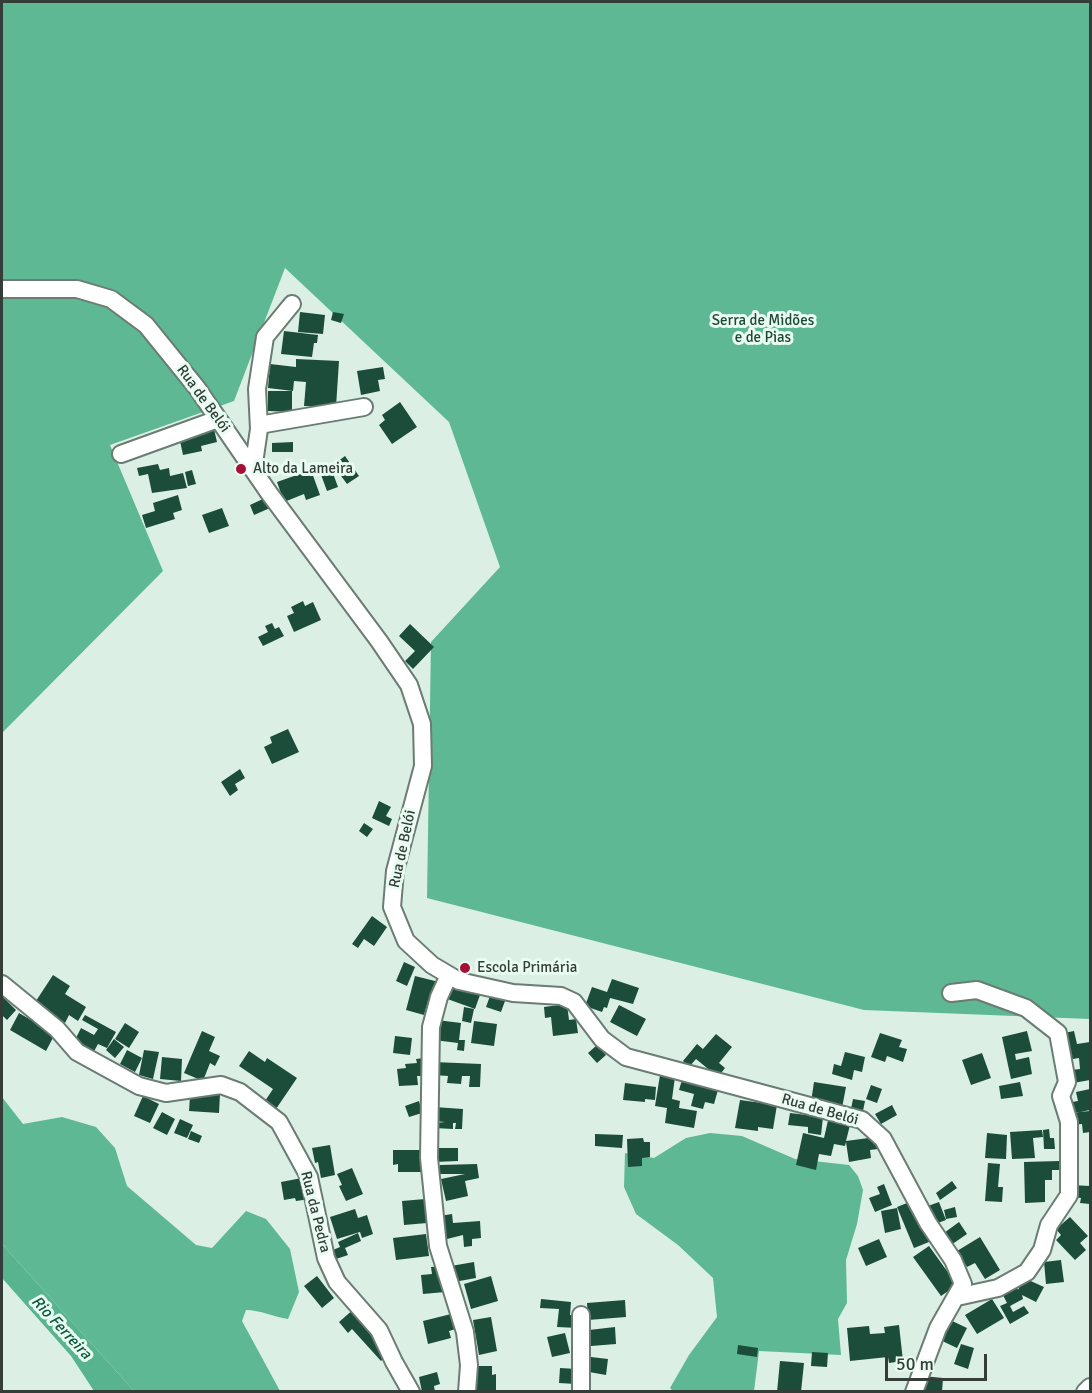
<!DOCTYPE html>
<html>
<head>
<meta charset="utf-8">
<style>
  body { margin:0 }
  #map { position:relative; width:1092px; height:1393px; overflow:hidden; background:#dbefe5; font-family:Signika,sans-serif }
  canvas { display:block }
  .frame { position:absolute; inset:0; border:3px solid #353d39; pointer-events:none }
  .scale { position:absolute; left:885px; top:1354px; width:102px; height:27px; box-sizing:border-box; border:3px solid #353d39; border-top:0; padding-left:8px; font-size:18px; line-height:21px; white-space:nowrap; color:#353d39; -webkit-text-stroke:4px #e8fcf2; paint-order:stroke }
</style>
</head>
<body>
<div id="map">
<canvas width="1092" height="1393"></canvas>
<div class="frame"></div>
<div class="scale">50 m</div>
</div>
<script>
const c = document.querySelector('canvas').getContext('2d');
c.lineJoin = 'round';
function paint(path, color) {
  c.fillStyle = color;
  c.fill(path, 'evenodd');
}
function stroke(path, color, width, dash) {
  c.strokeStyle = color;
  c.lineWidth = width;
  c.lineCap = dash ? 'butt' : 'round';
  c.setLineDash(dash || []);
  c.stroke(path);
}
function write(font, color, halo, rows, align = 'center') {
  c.font = font + ' Signika,sans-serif';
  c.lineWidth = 6;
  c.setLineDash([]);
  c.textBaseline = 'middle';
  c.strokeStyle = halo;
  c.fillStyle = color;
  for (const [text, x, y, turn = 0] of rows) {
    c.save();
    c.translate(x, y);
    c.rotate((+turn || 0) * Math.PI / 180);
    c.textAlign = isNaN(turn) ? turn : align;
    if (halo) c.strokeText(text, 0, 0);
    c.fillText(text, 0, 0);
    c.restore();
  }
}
paint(new Path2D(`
  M2,2H1090V1019L864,1010L427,898L431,642L500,567L449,422L285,268L234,401L110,445L163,571L2,733Z
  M2,1097L23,1124L62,1117L96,1127L115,1148L127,1186L196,1245L212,1248L246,1211L266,1219L290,1249L299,1292L288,1319C274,1317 260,1310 246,1310L242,1321L280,1391H134L2,1244Z
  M710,1133L742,1136L795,1159L849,1165L858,1176L863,1190L857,1224L846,1260L847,1303L838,1319L841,1355L759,1351L754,1391H673L670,1388L689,1355L717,1317L713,1278L678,1245L636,1214L624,1187L625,1153L654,1158L686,1138Z`), '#5db893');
paint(new Path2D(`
  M2,1244L134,1391H94L71,1356L2,1278Z`), '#58b48f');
paint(new Path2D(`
  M300,312L325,315L323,334L298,332Z
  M333,312L344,314L341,323L331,320Z
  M284,331L318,335L317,343H314L312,357L281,354Z
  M296,359L339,361L336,407L304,406L306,382L294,381L293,391L268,388L270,364L296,367Z
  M383,367L385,379L378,380L380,391L361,395L357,371Z
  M268,391H292V412L268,411Z
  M400,402L417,427L392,444L379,425L385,420L382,415Z
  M214,429L217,442L201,446L202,451L183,455L179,436Z
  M293,442V452H272V443Z
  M345,456L359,476L347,484L333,465Z
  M158,464L160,470L169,468L170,476L183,473L187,488L152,493L148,474L139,476L137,468Z
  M331,468L338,487L327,491L320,472Z
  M192,470L196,484L188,486L185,472Z
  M311,470L320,495L306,500L304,494L284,502L277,482Z
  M178,495L182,510L173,513L175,519L146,528L142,515L155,511L153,503Z
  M265,498L270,508L254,515L250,505Z
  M222,508L229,526L209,533L202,515Z
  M303,601L305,606L313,602L321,620L294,632L287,616L294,613L291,607Z
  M272,623L275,629L279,627L284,636L263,646L258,637L268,632L265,626Z
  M410,624L434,647L413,669L405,661L415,651L399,636Z
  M288,729L299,752L272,764L264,747L272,743L270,737Z
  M240,769L245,778L235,784L238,790L230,796L221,782Z
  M379,801L391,807L386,816L392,819L389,826L372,818Z
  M364,823L373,829L367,837L359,831Z
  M372,916L387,927L374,946L364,939L358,948L352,944Z
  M404,962L415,967L407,986L396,981Z
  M53,975L70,986L65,994L86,1007L78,1021L69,1015L65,1023L34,1004Z
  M415,976L439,982L434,1002L428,1001L424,1015L406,1010Z
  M612,979L639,988L633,1004L610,998L607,1008L604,1007L602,1012L585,1006L592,987L607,992Z
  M447,983L480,995L475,1009L442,997Z
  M2,996L16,1010L7,1020L2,1015Z
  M490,996L505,1001L501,1012L486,1007Z
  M567,1004L569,1020L576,1019L578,1033L553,1036L551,1017L545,1018L544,1007Z
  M619,1005L646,1019L637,1036L610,1022Z
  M464,1007L474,1009L471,1023L462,1021Z
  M19,1013L55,1034L46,1051L10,1030Z
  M85,1015L116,1032L107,1048L98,1044L92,1055L73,1044L81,1028L94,1035L98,1029L82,1020Z
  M437,1020L461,1023L459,1040H465L464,1051L457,1050L458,1043L434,1040Z
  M474,1021L497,1024L494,1046L471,1043Z
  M125,1023L139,1032L129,1048L115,1039Z
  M202,1031L215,1037L209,1051L220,1056L215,1066L210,1063L203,1081L184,1073Z
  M1027,1031L1032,1051L1015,1054L1016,1060L1029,1057L1032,1074L1011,1079L1002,1037Z
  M1074,1031L1077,1044L1090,1042V1080L1073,1083L1071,1070L1080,1069L1079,1058L1067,1060L1059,1034Z
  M880,1033L902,1040L899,1047L907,1049L903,1062L887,1056L885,1062L871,1057Z
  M716,1034L732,1047L719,1063L725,1068L718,1077L696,1059L689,1067L683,1061L697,1044L703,1049Z
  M395,1036L412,1038L410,1055L393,1053Z
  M114,1039L124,1047L115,1058L106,1050Z
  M597,1045L606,1055L597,1063L588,1053Z
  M127,1050L142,1058L135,1072L120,1064Z
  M144,1050L159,1052L153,1079L139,1075Z
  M249,1051L265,1062L267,1058L297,1078L276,1109L265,1101L273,1089L239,1066Z
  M845,1052L865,1057L862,1072L854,1070L852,1080L832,1074L834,1064L841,1066Z
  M982,1053L991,1078L971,1085L962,1060Z
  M162,1057L182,1059L181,1081L160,1079Z
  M425,1058L427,1076H417L418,1085L399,1086L397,1069L406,1068L405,1064L417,1063L416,1059Z
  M434,1062L481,1064L480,1087H469L470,1076H462L461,1084L447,1083L448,1076L433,1075Z
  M660,1075L675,1077L672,1099L680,1101L679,1108L697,1111L694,1128L665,1123L667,1108L655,1106Z
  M682,1080L718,1090L714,1104L705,1102L703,1109L691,1106L694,1094L679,1090Z
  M814,1082L846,1087L842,1108L811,1102Z
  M1020,1082L1023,1096L1001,1099L999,1086Z
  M625,1083L656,1087L655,1100L645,1099V1102L623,1100Z
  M871,1085L882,1089L877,1103L866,1099Z
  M1090,1089V1110L1074,1113L1072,1102L1078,1101L1076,1092Z
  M201,1093L220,1094L219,1113L189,1111L190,1096L201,1097Z
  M143,1096L159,1104L150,1123L134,1116Z
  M853,1099L865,1101L863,1111L851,1109Z
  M740,1100L777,1105L773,1129L758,1127V1131L735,1128Z
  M419,1101L422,1113L409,1117L405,1106Z
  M892,1105L897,1115L881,1124L875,1114Z
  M434,1107L463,1109L462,1129H455L456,1123H453V1129L434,1128L435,1123L445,1122L433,1121Z
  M1090,1111V1132L1083,1133L1082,1124L1068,1125L1067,1113Z
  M162,1112L175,1119L167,1135L153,1128Z
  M790,1113L823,1117L821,1135L808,1133V1127L788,1125Z
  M829,1116L851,1121L846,1141L876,1137L878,1149L870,1150L871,1158L849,1162L846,1142L845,1146L834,1144L831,1156L819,1154L816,1170L796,1165L803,1133L824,1138Z
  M180,1119L193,1125L187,1138L174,1133Z
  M1049,1129L1050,1138H1054L1055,1149H1044L1043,1130Z
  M1042,1130L1043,1137L1033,1138L1035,1158L1012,1159L1010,1132Z
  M191,1131L202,1136L199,1143L188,1139Z
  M987,1133L1007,1135L1006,1159L985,1158Z
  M595,1134L623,1135L622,1148L595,1146Z
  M643,1138L644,1142H650V1157L642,1158V1166L628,1167L627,1139Z
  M330,1145L335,1175L321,1178L318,1162L315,1163L312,1148Z
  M434,1148H458V1161L434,1162Z
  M393,1150H422V1172H398V1164L393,1165Z
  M1059,1161V1170H1052V1180H1045V1202L1025,1203L1024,1162Z
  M988,1163L1000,1164L998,1187H1003L1002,1202L985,1201Z
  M477,1164L479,1178L465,1181L468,1196L446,1201L441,1179L465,1174H440V1165Z
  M352,1168L363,1194L346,1201L339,1186L342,1185L337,1174Z
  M307,1177L310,1199L296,1201L295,1198L284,1200L281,1182Z
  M952,1181L957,1188L940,1200L936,1193Z
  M884,1184L892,1205L875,1212L869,1198L880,1194L877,1187Z
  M1071,1185L1090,1186V1204L1080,1203L1081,1198L1071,1197Z
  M425,1199L427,1223L404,1225L402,1201Z
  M912,1201L929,1242L914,1248L897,1207Z
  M939,1202L946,1220L935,1224L928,1206Z
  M955,1207L957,1217L946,1219L944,1210Z
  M897,1208L901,1229L885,1233L881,1211Z
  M355,1209L358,1218L367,1215L373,1234L362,1238L360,1232L337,1239L330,1217Z
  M452,1214L453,1223L480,1221L481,1238L472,1239V1246L464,1247L463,1235L443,1240L440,1216Z
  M1070,1217L1088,1236L1080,1243L1086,1250L1075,1260L1056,1240L1061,1235L1056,1229Z
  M959,1222L967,1234L951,1245L944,1233Z
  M358,1233L361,1241L345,1248L348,1255L336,1259L333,1250L340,1247L338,1242Z
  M426,1234L429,1256L396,1260L393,1238Z
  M980,1237L1000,1270L985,1279L975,1263L967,1267L957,1251Z
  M879,1239L887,1257L866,1266L858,1248Z
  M929,1246L957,1285L941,1296L913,1257Z
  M1061,1260L1064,1282L1046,1284L1044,1262Z
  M474,1262L476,1278L454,1282L451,1266Z
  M443,1266L445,1292L423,1294L421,1275L432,1274L431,1267Z
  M317,1276L334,1298L322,1308L304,1286Z
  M491,1276L498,1301L471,1309L464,1284Z
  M1024,1278L1044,1287L1036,1302L1022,1295L1023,1299L1010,1306L1013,1312L1024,1306L1029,1313L1010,1324L1000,1306L1007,1303L1002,1293L1016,1285L1018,1290Z
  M541,1299L571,1302L570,1315L579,1316L578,1328L557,1327L559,1309L540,1308Z
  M992,1299L1004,1318L977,1334L965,1315Z
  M625,1300L626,1317L588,1320L587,1303Z
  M355,1308L381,1337L388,1354L381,1361L352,1329L348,1333L339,1322Z
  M455,1313L459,1328L449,1331L451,1338L428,1344L423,1321Z
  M491,1317L497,1351L479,1355L473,1320Z
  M948,1319L967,1328L957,1348L938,1339Z
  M899,1325L903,1361L889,1363L888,1357L850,1361L847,1328L869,1326L870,1334L885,1333L884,1327Z
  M615,1327L616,1344L591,1346L589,1330Z
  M565,1333L570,1353L552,1357L547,1337Z
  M961,1344L974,1348L968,1369L954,1364Z
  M738,1345L758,1348L757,1357L737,1354Z
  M812,1352L828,1353L827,1367L811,1366Z
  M591,1357L608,1359L606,1375L589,1372Z
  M780,1361L804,1363L801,1392H777Z
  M471,1366H492V1375L496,1374V1391L471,1392Z
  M560,1368L577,1369L576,1384L559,1383Z
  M437,1372L440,1384L434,1386L435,1392H422L419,1377Z
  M923,1376L943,1378L942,1392H921Z`), '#1c4d3a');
const minor = new Path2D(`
  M2,289H77L111,299L146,325L197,388L269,493L379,641L409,685L422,724L423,766L395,871L392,907L406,941L432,965L459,981L513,993L561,996L574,1002L602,1039L626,1057L862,1120L883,1139L928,1223L953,1260L963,1284L938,1328L914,1392
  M259,425L364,407
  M121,454L218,419
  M253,470L259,429L257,389L265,337L292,304
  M449,975L439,997L431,1027L429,1158L438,1246L465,1332L469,1365L467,1392
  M2,984L57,1029L77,1052L139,1086L166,1093L221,1085L240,1092L279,1122L309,1177L326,1258L337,1282L379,1330L394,1362L411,1392
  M951,993L977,990L1026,1008L1058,1033L1067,1082L1061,1096L1069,1122V1195L1049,1225L1042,1250L1027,1272L998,1288L957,1297
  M581,1315V1392
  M1085,1392L1090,1387`);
stroke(minor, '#6a7c73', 20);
stroke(minor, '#fff', 16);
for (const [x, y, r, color] of [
  [241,469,6,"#a70f38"],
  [465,968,6,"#a70f38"]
]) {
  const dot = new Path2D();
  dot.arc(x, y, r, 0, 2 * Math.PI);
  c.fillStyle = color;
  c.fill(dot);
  stroke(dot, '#e8fcf2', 2);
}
write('15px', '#1f4737', '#e8fcf2', [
  ["Serra de Midões",763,321],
  ["e de Pias",763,338]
]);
write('15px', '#353d39', '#e8fcf2', [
  ["Rua de Belói",203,399,54],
  ["Rua de Belói",403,849,-78],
  ["Rua de Belói",820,1110,16],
  ["Rua da Pedra",315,1212,76]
]);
write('15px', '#353d39', '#e8fcf2', [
  ["Alto da Lameira",253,469],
  ["Escola Primária",477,968]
], 'left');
write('italic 16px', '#0d573f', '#e8fcf2', [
  ["Rio Ferreira",61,1328,47]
]);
</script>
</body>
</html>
